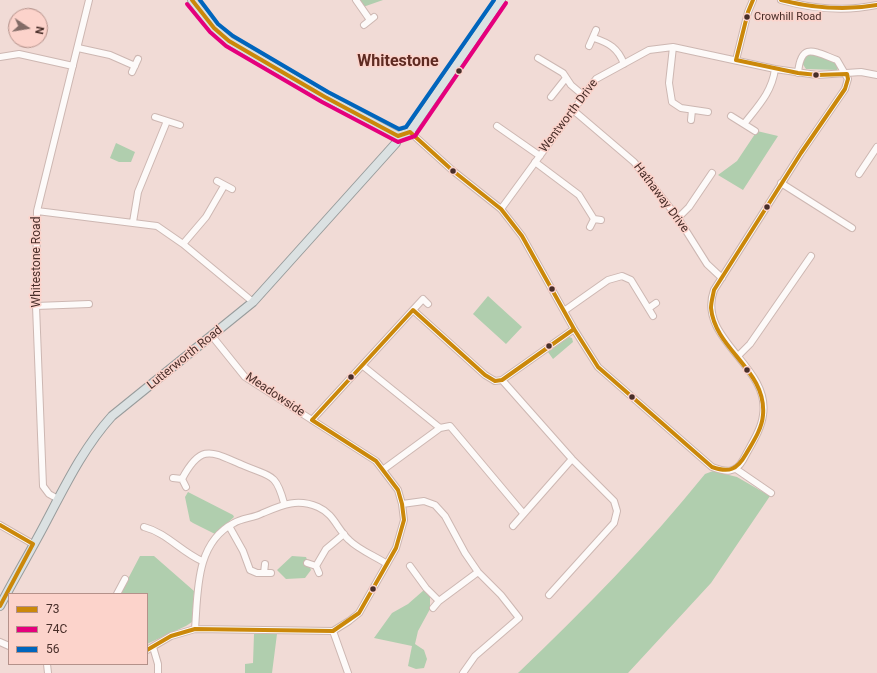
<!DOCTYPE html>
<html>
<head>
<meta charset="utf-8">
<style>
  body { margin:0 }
  #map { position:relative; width:877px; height:673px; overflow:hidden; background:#f1dbd6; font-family:Roboto,sans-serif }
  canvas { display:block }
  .legend { position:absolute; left:8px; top:593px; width:140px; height:72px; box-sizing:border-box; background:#fcd3cb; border:1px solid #b4918a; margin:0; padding:5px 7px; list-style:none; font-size:12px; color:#482e29 }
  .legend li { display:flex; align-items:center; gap:8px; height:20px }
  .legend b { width:20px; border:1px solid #b4918a }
  .north { position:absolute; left:8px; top:8px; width:40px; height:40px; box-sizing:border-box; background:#fcd3cb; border:1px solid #b4918a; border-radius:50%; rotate:102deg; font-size:11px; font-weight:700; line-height:16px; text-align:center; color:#482e29 }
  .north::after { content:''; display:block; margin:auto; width:14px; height:18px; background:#836b66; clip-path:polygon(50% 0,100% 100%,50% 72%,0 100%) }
</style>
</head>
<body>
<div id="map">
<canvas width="877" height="673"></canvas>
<ul class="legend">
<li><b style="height:5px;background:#cb880a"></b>73</li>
<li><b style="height:5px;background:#e5007d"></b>74C</li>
<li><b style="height:5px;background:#0065bd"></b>56</li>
</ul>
<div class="north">N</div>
</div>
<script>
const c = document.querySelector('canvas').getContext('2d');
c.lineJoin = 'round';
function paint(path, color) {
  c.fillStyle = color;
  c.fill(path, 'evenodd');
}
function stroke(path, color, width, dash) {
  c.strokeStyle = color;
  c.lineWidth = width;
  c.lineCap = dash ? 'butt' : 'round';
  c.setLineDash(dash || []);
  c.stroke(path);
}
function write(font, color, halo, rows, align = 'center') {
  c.font = font + ' Roboto,sans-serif';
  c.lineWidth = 3;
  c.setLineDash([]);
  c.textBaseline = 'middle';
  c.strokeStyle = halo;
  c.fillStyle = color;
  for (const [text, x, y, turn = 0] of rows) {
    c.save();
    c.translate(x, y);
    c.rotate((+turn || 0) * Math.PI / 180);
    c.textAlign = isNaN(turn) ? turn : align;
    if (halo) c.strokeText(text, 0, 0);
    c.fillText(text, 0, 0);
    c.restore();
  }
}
paint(new Path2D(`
  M358,0H383L363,7Z
  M807,54H812L836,62L839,66L837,70L806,69L802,63Z
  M757,131L778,136L743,190L718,175L737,161Z
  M116,143L135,152L131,162H119L110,158Z
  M488,296L522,327L506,344L473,314Z
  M569,337L572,338L573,342L553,359L548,352Z
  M713,471L737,477L770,496L711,583L628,673H518C584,610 648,545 705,474Z
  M188,492L233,515L234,517L215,534L193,523L190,521L185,497Z
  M140,556H154L194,591L192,622L186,626L147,644V594H120Z
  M292,556L306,557L311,570L305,578L286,579L277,570Z
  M424,590L430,595V609L418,631L415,644L424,650L427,659L424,668L416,669L408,666L412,646L374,638L392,613L408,604Z
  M254,634H277L272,673H245V664L253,663Z`), '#b0ceae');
const minor = new Path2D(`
  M356,0L370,20
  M781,0C813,9 844,12 877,5
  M364,25L374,17
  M594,38C609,43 618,48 624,64
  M589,46L596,30
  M673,47L669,83L672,102L681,108L708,112
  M78,48L110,55L135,66
  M0,57L19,54L73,66
  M538,58L563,73L571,85L584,96
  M736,60L748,12L753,0
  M132,72L138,59
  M551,97L566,78
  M573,110L634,162L678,218L707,264L722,278
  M731,116L755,131
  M155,117L180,125
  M691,120L692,110
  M744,124C758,106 772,92 775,69
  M497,126L540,156
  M410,132L452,170L501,209L522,236L574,329L598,367L712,467C726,472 735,474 743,460C750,446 761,431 763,415C771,366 696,339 714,290L801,153L845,89L848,79L837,60C815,52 801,41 798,73
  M535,162L579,195L594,219
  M859,174L877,147
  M217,181L232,189
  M781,183L852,228
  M501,209L596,79L649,50L673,47L775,69L817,75L861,72L877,75
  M37,211L157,226L183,244L253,302
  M678,218L689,207L712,173
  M133,222L138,192L167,121
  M590,227L594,219L601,220
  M183,244L206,217L224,186
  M36,306L89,304
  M649,308L656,303
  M413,310L485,375L495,381L502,380L574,329
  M564,311L608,280L622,276L631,280L653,316
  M738,356L750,344L811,256
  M363,366L440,428
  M502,380L572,459L614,501L617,511L614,523L549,595
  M312,420L423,299L428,304
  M384,469L440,428L450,426L523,513
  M736,469L771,493
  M173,478L182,479L186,487
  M182,479C202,441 213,453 245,466C271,477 276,473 284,503
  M58,499L49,494L43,486L36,306L37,211L89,0
  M402,504L424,501L435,505L445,516L465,553L478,572L501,595L519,618L475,656L463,673
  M0,525L33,544
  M229,526L243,551L250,570L257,573H271
  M513,526L572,459
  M144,527C167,533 180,551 202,561
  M307,563L316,566L319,573
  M316,566L326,549L344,534
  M410,566L426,588L439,601
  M264,573L265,564
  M117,594L125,579
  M433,608L439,601L478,572
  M195,629C198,592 195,543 234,523C242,518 254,518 263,513C282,505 297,498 318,507C334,514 337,529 349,540C359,550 375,556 387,564
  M333,631L348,673
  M0,642L9,646
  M153,647L158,664V673
  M147,650L171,636L195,629L333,631L349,621L359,613L396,548L404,520L402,504L398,490L376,461L245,377L212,336
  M47,664L48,673`);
const major = new Path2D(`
  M192,0L214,28L229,41L325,97L398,136
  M398,136L410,132L501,0
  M0,606C15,577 32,549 47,520C66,484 84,447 112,416L253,302L396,143L398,136`);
stroke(minor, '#cdb7b2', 8);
stroke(major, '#989c9c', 10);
stroke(minor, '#fdfaf9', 6);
stroke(major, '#dbe1e2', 8);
stroke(new Path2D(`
  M192,0L214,28L229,41L325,97L398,136L410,132L452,170L501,209L522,236L574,329L598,367L712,467C729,473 737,470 746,454C753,442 762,429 763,415C767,370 715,350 711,308C711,302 713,296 714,290L801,153L845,89L848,79L847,74L817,75L798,73L736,60L748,12L753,0
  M781,0C813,8 844,11 877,5
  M0,525L33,544L0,606
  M147,650L171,636L195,629L333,631L359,613L396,548L404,520L402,504L398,490L376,461L312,420L413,310L485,375L495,381L502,380L574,329`), '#cb880a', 4);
stroke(new Path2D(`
  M187,4L210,32L226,46L322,102L398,142L415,136L506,3`), '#e5007d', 4);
stroke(new Path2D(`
  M200,0L218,24L233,36L328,92L399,129L406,127L494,0`), '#0065bd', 4);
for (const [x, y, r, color] of [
  [747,17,3.5,"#482e29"],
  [459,71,3.5,"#482e29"],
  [816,75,3.5,"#482e29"],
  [453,171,3.5,"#482e29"],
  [767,207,3.5,"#482e29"],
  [552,289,3.5,"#482e29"],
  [549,346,3.5,"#482e29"],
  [747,370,3.5,"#482e29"],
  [351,377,3.5,"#482e29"],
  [632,397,3.5,"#482e29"],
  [373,589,3.5,"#482e29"]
]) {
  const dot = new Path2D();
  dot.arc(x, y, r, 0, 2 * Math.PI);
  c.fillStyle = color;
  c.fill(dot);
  stroke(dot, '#fcd3cb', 1.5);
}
write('11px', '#482e29', '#fcd3cb', [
  ["Crowhill Road",754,17]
], 'left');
write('12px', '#482e29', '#fcd3cb', [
  ["Wentworth Drive",569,116,-53],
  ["Hathaway Drive",661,198,53],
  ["Whitestone Road",37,262,-90],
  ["Lutterworth Road",185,358,-39],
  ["Meadowside",275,395,34]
]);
write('bold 16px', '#5f2b22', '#fcd3cb', [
  ["Whitestone",398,62]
]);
</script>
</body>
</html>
